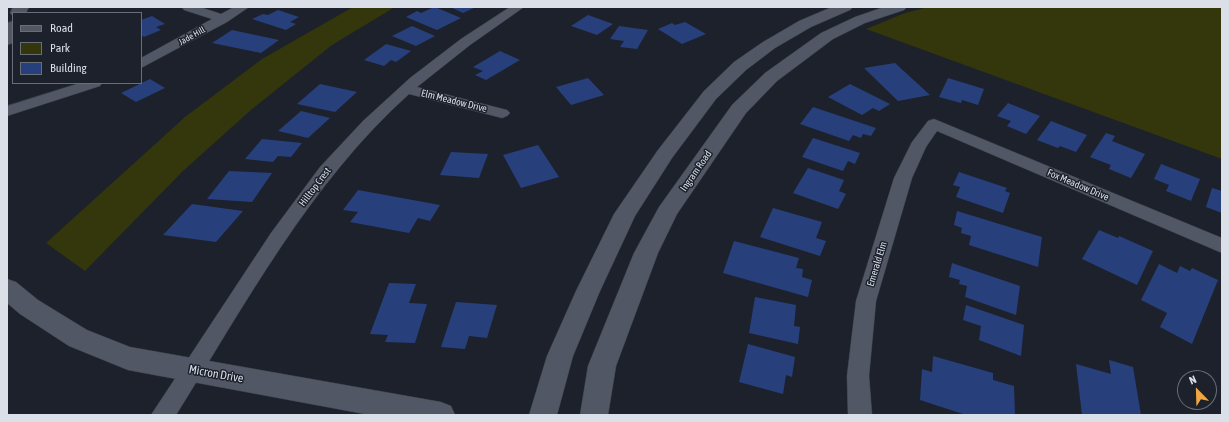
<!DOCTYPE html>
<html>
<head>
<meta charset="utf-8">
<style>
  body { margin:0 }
  #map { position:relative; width:1229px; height:422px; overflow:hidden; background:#1c212c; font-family:"Asap Condensed",sans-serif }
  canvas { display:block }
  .frame { position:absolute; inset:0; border:8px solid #dbdfe7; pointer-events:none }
  .legend { position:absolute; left:12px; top:12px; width:130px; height:72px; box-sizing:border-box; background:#1c212c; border:1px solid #686d77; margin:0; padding:5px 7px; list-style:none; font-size:12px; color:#dbdfe7 }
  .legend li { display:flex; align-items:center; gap:8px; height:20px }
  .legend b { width:20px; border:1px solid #686d77 }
  .north { position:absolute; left:1177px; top:370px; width:40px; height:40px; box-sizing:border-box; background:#1c212c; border:1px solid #686d77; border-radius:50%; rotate:337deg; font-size:11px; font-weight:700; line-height:16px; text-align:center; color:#dbdfe7 }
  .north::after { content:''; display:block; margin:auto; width:14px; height:18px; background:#f1a540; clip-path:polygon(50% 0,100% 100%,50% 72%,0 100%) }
</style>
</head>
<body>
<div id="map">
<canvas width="1229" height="422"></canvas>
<div class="frame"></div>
<ul class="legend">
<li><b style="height:5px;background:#515764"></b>Road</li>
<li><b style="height:11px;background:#34360b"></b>Park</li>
<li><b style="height:11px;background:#27407c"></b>Building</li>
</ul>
<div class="north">N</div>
</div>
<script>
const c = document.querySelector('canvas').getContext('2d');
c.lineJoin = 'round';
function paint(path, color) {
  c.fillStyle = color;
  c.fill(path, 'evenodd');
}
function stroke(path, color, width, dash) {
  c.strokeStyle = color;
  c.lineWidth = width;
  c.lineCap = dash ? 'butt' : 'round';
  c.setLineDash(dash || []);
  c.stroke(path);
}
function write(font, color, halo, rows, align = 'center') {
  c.font = font + ' "Asap Condensed",sans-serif';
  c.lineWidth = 3;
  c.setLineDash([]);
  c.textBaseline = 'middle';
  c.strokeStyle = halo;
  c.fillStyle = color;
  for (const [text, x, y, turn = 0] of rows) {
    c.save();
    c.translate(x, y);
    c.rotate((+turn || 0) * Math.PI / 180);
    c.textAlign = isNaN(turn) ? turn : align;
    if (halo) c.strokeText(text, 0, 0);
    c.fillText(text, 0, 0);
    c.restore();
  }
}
paint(new Path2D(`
  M353,7H395L332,45L251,110L183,171L85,271L46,243L185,117L262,59Z
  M928,7H1222V159L866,29L905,13Z`), '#34360b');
paint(new Path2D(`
  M434,7H435L461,18L437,30L406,17L417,11L421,13Z
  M450,7H476L463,13Z
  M278,10L299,17L290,22L296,24L286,30L252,19L263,14L268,15Z
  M588,15L613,24L597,35L571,26Z
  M152,16L165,24L156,27L161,30L144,37L141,35V20Z
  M685,22L706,34L682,44L658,29L672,23L675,25Z
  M412,26L435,36L416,46L392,36Z
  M619,26L648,30L637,49L620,47L624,41L610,39Z
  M232,30L279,40L261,53L212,43Z
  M386,44L411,51L396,62L391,60L384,66L364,60Z
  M500,51L520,60L486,80L475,75L483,71L473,67Z
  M895,63L930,95L898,101L864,68Z
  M588,78L604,95L571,105L556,87Z
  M948,78L984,89L978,105L962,100L961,103L939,97Z
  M150,79L165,88L136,102L121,93Z
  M320,84L357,92L335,112L297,104Z
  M850,84L890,104L879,111L873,108L862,115L828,97Z
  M1008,103L1040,116L1026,134L1007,126L1011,121L997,116Z
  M813,107L876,128L871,136L863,134L861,138L853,135L849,141L800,124Z
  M301,111L330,118L308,138L278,131Z
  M1051,121L1087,135L1076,152L1060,146L1058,148L1037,140Z
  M1106,133L1115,136L1112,141L1145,154L1131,178L1109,169L1111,165L1090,157Z
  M813,138L860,153L855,164L848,161L843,171L802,157Z
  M262,139L302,143L291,157L278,156L273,162L245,159Z
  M538,145L559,177L521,188L503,155Z
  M451,152L488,154L479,178L440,175Z
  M1161,164L1200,179L1191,201L1166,191L1169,185L1154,179Z
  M808,168L844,180L839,191L846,194L838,209L793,193Z
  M229,171L272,173L252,202L207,199Z
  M959,172L1007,188L1005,191L1010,193L1003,213L956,197L960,187L953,185Z
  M1212,188L1222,191V213L1206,207Z
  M358,190L440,205L430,221L418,218L409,233L350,222L358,212L343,210Z
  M192,204L243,211L216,242L163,235Z
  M773,208L822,222L816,238L826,241L820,256L760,237Z
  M957,211L1042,237L1038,267L969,245L971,236L961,233L962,228L954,225Z
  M1099,230L1118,238L1119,236L1153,251L1137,285L1082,259Z
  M734,241L799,258L796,268L803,269L802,277L812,280L808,297L723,273Z
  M952,263L1020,286L1016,315L965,297L967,286L959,284L960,280L949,277Z
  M1159,264L1177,273L1180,266L1190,271L1192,268L1218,280L1192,344L1160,327L1167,313L1141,300Z
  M389,283L416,284L409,303L427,304L415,343L385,342L388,335L370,334Z
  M755,297L796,305L794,326L800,327L798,344L749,333Z
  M456,302L497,305L487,338L469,336L465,349L441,347Z
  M966,305L1024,325L1021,356L979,340L981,326L963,320Z
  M748,344L795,357L792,377L786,375L783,394L739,382Z
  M933,356L993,373V380L1014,386L1015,415H966L920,400L922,369L932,372Z
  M1109,360L1133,367L1141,415H1082L1076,364L1111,374Z`), '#27407c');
const minor = new Path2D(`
  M182,7H200L221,14L234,7H249L227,22L141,68V58L212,19L184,10Z
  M510,7H524L470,45L417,87L507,110L510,113L507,116L502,118L409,94C310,183 246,303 176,415H151L271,233L320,167L363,121L410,78L461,39Z
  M80,83H102L100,86L7,116V106Z
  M934,119L1222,238V253L937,131L926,147L912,178L876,301L869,376L872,415H848L847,376L856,301L894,178L912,142L928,121Z`);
const tertiary = new Path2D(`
  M13,7H29L26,13H13V16L10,13Z
  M832,7H853L850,10L811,27L775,48L746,70L716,99L672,158L635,216L600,291L573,356L557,415H529L547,356L576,291L614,214L658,150L704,91L734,62L763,42L799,21Z
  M884,7H907L904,10L865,23L833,39L777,81L746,113L677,214L658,253L616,366L608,415H580L588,366L634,253L659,207L732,105L765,73L821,33L855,17Z
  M13,21V43L7,45V23Z
  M7,279L16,282L38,300L87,330L130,347L441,402L451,406L455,415H370L128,370L69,346L20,314L7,303Z`);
stroke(minor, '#393d47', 1);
stroke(tertiary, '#393d47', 1);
paint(minor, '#515764');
paint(tertiary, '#515764');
write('9px', '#dbdfe7', '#1c212c', [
  ["Jade Hill",192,36,-29]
]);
write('10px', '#dbdfe7', '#1c212c', [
  ["Elm Meadow Drive",454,101,14],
  ["Ingram Road",696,171,-55],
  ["Fox Meadow Drive",1078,185,23],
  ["Hilltop Crest",315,187,-53],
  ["Emerald Elm",877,264,-73]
]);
write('12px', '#dbdfe7', '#1c212c', [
  ["Micron Drive",216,374,10]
]);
</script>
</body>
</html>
